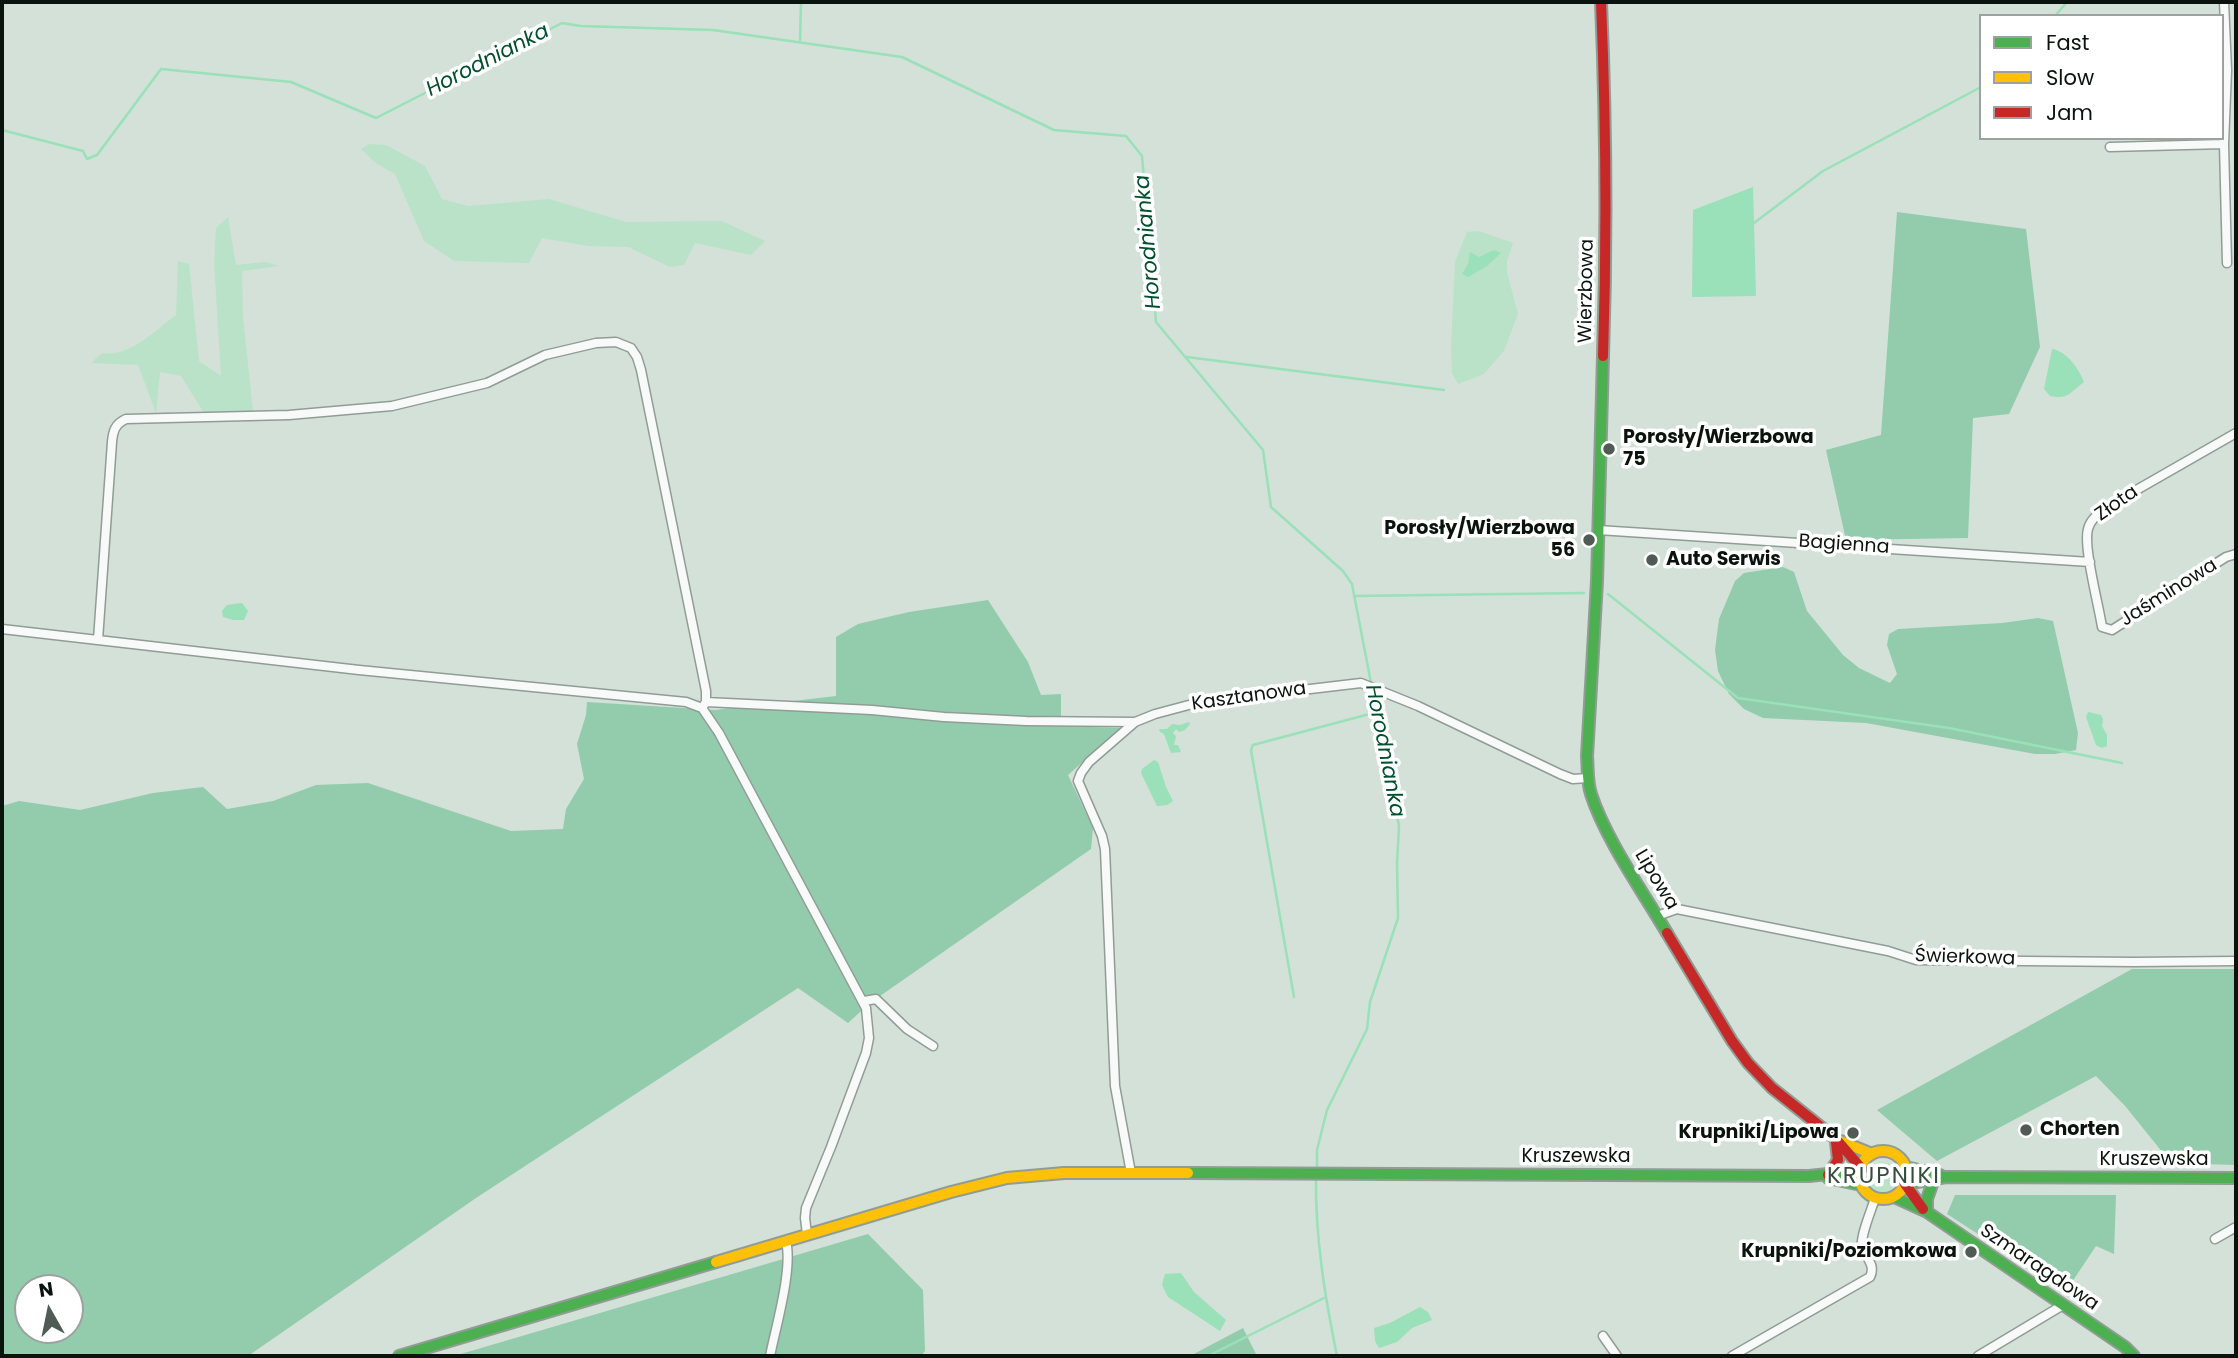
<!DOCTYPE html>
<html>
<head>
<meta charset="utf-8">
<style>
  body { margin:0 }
  #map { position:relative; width:2238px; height:1358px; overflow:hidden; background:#d3e1d8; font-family:Poppins,sans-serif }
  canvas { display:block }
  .frame { position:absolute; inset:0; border:4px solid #0a130e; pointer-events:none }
  .legend { position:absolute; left:1979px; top:14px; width:245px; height:126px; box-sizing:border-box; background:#fff; border:2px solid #9da19f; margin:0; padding:9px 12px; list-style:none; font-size:21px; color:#0a130e }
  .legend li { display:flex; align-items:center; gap:14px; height:35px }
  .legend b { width:35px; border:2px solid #9da19f }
  .north { position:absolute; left:14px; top:1274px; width:70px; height:70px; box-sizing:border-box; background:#fff; border:2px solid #9da19f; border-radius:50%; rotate:351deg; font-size:19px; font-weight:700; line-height:28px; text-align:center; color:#0a130e }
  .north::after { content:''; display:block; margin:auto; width:24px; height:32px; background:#505b55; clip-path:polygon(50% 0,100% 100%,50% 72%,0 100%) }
</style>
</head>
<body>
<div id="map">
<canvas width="2238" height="1358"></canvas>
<div class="frame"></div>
<ul class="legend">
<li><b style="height:9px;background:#4caf50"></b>Fast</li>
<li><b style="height:9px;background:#ffc107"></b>Slow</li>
<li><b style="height:9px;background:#c62828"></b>Jam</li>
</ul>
<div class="north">N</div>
</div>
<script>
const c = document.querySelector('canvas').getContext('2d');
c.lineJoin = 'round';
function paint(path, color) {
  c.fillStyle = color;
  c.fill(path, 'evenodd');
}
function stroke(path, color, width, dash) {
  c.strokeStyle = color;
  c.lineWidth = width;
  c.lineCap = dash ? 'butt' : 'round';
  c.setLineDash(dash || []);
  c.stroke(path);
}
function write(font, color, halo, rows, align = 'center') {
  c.font = font + ' Poppins,sans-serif';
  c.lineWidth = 7;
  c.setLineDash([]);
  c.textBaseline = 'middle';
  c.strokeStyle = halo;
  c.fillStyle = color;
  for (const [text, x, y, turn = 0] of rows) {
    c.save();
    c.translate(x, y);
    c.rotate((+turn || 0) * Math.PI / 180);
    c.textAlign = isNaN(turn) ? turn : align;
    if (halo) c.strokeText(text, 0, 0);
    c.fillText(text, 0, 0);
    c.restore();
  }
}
paint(new Path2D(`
  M369,144L386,145L425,166L442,199L468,206L549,199L626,222L722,221L765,241L751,255L695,243L684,265L670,267L628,247L588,246L542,238L529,263L454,261L424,241L395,174L377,164L361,149Z
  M228,217L236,265L265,262L279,266L242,271L243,317L253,412L204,413L181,376L160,372L156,413L138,365L91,363L102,353C131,357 154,331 176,315L178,261L189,264L199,361L221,376L214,262L216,228Z
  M1479,231L1513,243L1507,261V272L1518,314L1504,351L1484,374L1458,384L1452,373L1451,347L1455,262L1467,232Z
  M1867 1177a15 15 0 1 1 30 0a15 15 0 1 1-30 0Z`), '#bae2c9');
paint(new Path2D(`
  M1897,212L2026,229L2040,347L2009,414L1973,418L1968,538L1846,540L1826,450L1881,435Z
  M1783,567L1794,572L1807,611L1843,655L1859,668L1890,683L1897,674L1887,645L1889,634L1898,629L2002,623L2038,618L2053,621L2078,733L2076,750L2055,754H2035L1866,723L1763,718L1744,709L1729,694L1718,671L1715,650L1719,619L1735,581L1744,573Z
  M988,600L1028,662L1041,695L1061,694V726L1121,728L1068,775L1093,828L1091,849L870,1003L848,1023L798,988L476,1198L248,1356H2V806L19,801L80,810L153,793L203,787L227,809L273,801L316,785L368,783L511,831L563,829L566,809L584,779L577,744L586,715L587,702L715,710L836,696V637L858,624L909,612ZM28,1288H70V1330H28Z
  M2132,969H2236V1165L2171,1163L2126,1107L2096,1076L1937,1161L1877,1110Z
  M1955,1195H2116L2114,1254L2096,1246L2066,1291L1947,1214Z
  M868,1234L923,1290L925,1351L921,1356H454Z
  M1243,1328L1257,1356H1190Z`), '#92ccac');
paint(new Path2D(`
  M1753,187L1756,296L1692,297L1693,210Z
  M1494,250L1501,253L1487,266L1468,277L1462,274L1468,264L1470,252L1479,257Z
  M2052,349C2067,351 2079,369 2084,382C2070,392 2069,400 2050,396L2044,389Z
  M242,603L248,611L244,620H233L223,617L222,611L227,605Z
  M2088,712L2101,715L2103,719L2102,726L2107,735V746L2102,748L2096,745L2086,717Z
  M1189,722L1190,724L1185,730L1179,732L1176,729L1173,733L1176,736L1174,745H1178L1181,752L1171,753L1164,734L1160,732L1159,729H1167L1172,724L1180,725Z
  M1154,760L1158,762L1166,787L1173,801L1167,805L1157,806L1141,773L1142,769Z
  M1181,1273L1194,1292L1226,1320L1220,1331L1168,1297L1162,1285L1165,1274Z
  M1420,1307L1428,1312L1432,1320L1412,1328L1397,1342L1379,1348L1375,1341L1374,1328L1390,1323Z`), '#9ae0b8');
stroke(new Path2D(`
  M2055,16L2067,2
  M800,40L801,2
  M2,130L83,151L87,159L97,155L161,69L291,82L376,118L562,23L581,26L713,30L902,57L1054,130L1126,136L1142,156L1156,322L1263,450L1271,507L1343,571L1352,584L1371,683
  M1754,223L1823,171L1981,87
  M1187,357L1444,390
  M1608,594L1738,698L1949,728L2122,763
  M1354,596L1584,593
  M1294,997L1251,750L1253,745L1377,712
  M1317,1169V1150L1327,1110L1367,1029L1370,1002L1398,918L1397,864L1399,826L1372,690
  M1316,1176C1315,1237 1325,1297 1337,1356
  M1208,1356L1324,1298`), '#9ae0b8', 2.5);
const street = new Path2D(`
  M2224,144L2227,263
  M2110,147L2224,144L2227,70L2224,2
  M2236,433L2105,508C2098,514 2090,520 2088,529C2083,547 2099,606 2102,627L2112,630L2226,557L2236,554
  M1598,530L2090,562
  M2,629L359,670L686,702L702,708L719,733L866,1008L869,1038L866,1053L831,1147L806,1208L805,1218L807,1234
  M98,640L112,442C113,431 115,424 126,419L289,415L392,406L487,383L545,355L596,343L616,342L631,348L637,357L641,370L706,691V702L702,708
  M706,702L872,710L944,717L1026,721L1135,722
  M1657,916L1677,909L1888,951L1916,960L2134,962L2236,961
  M864,1001L876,999L907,1029L933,1046
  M1131,1173L1115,1086L1105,849L1102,836L1078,781L1081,773L1089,762L1135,722L1155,714L1200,702L1361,683L1418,706L1560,774L1573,779L1588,778
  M2215,1239L2236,1227
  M1603,1336L1617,1356
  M770,1356C776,1326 793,1269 786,1241
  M1732,1356L1870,1277C1876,1265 1866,1258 1862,1247C1860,1236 1872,1209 1875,1198
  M1978,1356L2063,1305`);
const fast = new Path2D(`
  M1603,356L1597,581L1587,756C1588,769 1587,782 1591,794C1605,838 1643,892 1667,933
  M1906,1167L1940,1175
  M1188,1173L1809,1176L1847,1172L1861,1168
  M1828,1178L1861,1185
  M1905,1184L1946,1177L2236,1178
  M1894,1197L1927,1212L2125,1347L2134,1356
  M1927,1212V1199L1934,1179
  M399,1356L716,1262`);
const slow = new Path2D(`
  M1838,1140L1872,1154
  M1859 1175a24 24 0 1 1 48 0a24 24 0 1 1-48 0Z
  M716,1262L951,1192L1007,1178L1064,1173H1188`);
const jam = new Path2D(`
  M1601,2C1606,120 1607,238 1603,356
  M1667,933L1732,1041L1748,1063L1772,1088L1836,1139L1861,1168
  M1828,1175L1838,1160L1836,1142
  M1905,1184L1923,1209`);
stroke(street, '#919c95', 11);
stroke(fast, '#919c95', 14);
stroke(slow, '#919c95', 14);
stroke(jam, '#919c95', 14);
stroke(street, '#f8faf9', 8);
stroke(fast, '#4caf50', 10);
stroke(slow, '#ffc107', 10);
stroke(jam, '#c62828', 10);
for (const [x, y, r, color] of [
  [1609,449,7,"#505b55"],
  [1589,540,7,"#505b55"],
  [1652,560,7,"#505b55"],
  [2026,1130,7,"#505b55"],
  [1853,1133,7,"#505b55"],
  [1971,1252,7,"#505b55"]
]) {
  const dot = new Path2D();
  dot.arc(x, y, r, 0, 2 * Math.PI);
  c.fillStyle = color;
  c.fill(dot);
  stroke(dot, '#fff', 2.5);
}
write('19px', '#0a130e', '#fff', [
  ["Wierzbowa",1587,291,-89],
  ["Złota",2117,504,-35],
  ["Bagienna",1844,545,4],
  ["Jaśminowa",2169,593,-32],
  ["Kasztanowa",1249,697,-8],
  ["Lipowa",1656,880,59],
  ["Świerkowa",1965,958,2],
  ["Kruszewska",1576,1157],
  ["Kruszewska",2154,1160],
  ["Szmaragdowa",2039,1268,34]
]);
write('bold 19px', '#0a130e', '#fff', [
  ["Porosły/Wierzbowa",1623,438],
  ["75",1623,460],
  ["Porosły/Wierzbowa",1575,529,"right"],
  ["56",1575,551,"right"],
  ["Auto Serwis",1666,560],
  ["Chorten",2040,1130],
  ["Krupniki/Lipowa",1839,1133,"right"],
  ["Krupniki/Poziomkowa",1957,1252,"right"]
], 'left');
write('italic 21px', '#004f2e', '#fff', [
  ["Horodnianka",488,61,-27],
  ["Horodnianka",1149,242,-95],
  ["Horodnianka",1384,751,79]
]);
c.letterSpacing = '2px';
write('23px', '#364c3f', '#fff', [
  ["KRUPNIKI",1884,1177]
]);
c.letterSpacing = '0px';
</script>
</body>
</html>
